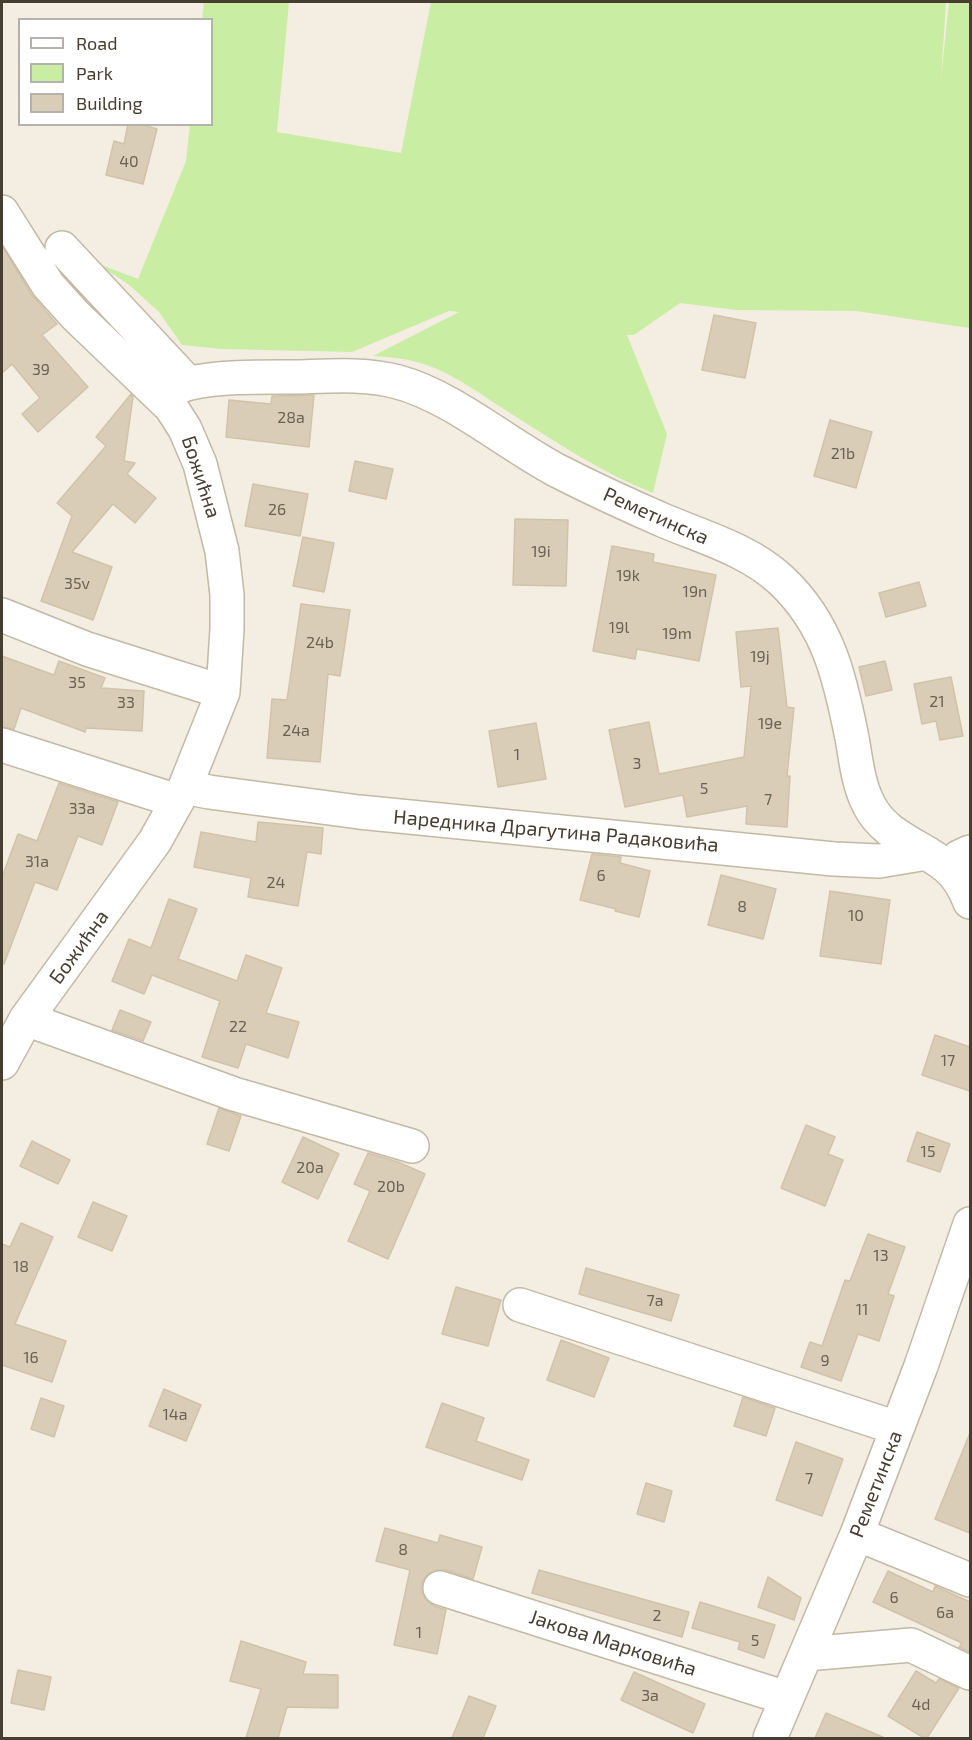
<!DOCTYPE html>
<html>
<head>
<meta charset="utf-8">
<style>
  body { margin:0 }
  #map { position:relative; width:972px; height:1740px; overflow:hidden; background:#f3eee1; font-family:"Exo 2",sans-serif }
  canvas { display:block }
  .frame { position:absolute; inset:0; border:3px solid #453e31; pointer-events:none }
  .legend { position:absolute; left:18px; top:18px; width:195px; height:108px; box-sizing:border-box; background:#fff; border:2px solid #b5b2ad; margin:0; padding:8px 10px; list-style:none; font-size:18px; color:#453e31 }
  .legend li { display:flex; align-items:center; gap:12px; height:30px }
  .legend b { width:30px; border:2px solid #b5b2ad }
</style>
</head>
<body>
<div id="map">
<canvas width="972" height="1740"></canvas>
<div class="frame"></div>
<ul class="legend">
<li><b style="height:8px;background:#fff"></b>Road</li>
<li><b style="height:16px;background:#caeda4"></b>Park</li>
<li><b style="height:16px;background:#d9cdb8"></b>Building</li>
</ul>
</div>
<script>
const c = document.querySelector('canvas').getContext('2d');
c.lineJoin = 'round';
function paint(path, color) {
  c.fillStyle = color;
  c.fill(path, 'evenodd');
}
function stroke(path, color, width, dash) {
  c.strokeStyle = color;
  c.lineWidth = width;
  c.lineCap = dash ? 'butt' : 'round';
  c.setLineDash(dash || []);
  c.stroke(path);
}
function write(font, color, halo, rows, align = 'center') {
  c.font = font + ' "Exo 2",sans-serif';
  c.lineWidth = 5;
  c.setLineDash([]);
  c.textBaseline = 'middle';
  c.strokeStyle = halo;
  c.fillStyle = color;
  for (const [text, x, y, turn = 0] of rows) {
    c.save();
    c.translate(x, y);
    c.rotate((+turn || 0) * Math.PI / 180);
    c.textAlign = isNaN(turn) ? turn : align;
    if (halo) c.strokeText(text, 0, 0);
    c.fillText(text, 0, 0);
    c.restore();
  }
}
paint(new Path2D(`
  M204,2H289L277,132L401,153L431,2H946L941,79L949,2H970V309L969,328L857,311L736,310L680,303L634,335H627L667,434L653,493C602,473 556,442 510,413C483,396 457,376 427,365C409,359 392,357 373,356L459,312L449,311L352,352L221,349L182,345L159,312L128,284L96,263L138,279L186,161L190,125L212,124V20L202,19Z`), '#caeda4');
const building = new Path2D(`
  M128,124H140L157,129L143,184L106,175L114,141L124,144Z
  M2,246L32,295L57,324L42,335L88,387L38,432L22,414L40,398L12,364L2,373Z
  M714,315L756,323L745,378L702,370Z
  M131,394L133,397L124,461L135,463L127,474L156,498L135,523L113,504L72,552L112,567L93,620L41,601L72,516L57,503L106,446L96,437Z
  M314,395L309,447L226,437L229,400L271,404L272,396Z
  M830,420L872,432L856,488L814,476Z
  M355,461L393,469L386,499L349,491Z
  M253,484L308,494L300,536L245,526Z
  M515,519L568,520L566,586L513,585Z
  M303,537L334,543L324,592L293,586Z
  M612,546L654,554L653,562L716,575L699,661L637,649L635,659L593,651Z
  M919,582L926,606L886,617L879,593Z
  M301,604L350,610L340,676L328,674L320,762L267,758L272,699L287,700Z
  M778,628L787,707L794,708L787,776H790L787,827L746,824L747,806L687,817L683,795L625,807L609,730L649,722L659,774L744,757L751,686L741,687L736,632Z
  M2,656L54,675L59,661L105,678L101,688L144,691L142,731L86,728L85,732L21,708L14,729L2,727Z
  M885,661L892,690L866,696L859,667Z
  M951,677L963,736L940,740L936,721L922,724L914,684Z
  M536,723L546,779L498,787L489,731Z
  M59,783L118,802L102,845L78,836L57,890L35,882L4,964L2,963V877L18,834L37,841Z
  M258,822L323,828L321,854L307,852L298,906L248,897L251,878L194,867L201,832L256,842Z
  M592,854L621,857L620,863L650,871L639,917L615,911L616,909L580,900Z
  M721,875L776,889L763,939L708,925Z
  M830,891L890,900L881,964L820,956Z
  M169,899L197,909L178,959L237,981L246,955L282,968L266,1013L299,1022L288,1058L246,1044L238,1068L202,1057L220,1001L152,975L144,994L112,981L129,939L151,948Z
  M120,1010L151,1022L143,1041L112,1030Z
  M935,1035L970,1047V1091L922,1075Z
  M219,1108L241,1116L229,1151L207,1144Z
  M806,1125L835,1137L828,1154L843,1160L825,1206L781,1188Z
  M917,1132L950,1144L940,1172L907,1161Z
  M303,1137L339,1154L318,1199L282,1182Z
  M32,1141L70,1160L58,1184L20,1166Z
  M368,1153L398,1162L425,1174L388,1259L348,1241L370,1191L354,1184Z
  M93,1202L127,1216L112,1251L78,1237Z
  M21,1223L53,1237L15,1324L66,1341L52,1382L2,1365V1244L10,1247Z
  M868,1234L905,1247L888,1294L894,1296L879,1341L858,1334L841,1381L801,1367L810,1342L822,1346L845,1280L850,1281Z
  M586,1268L679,1295L671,1321L579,1294Z
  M456,1287L501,1300L488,1346L442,1334Z
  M561,1340L609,1358L594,1397L547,1380Z
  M164,1389L201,1405L186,1441L149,1426Z
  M743,1397L775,1408L766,1436L734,1426Z
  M41,1398L64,1406L54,1437L31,1429Z
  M442,1403L484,1418L476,1441L529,1460L522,1480L426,1447Z
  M970,1433V1533L935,1519Z
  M796,1442L843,1459L822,1516L776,1500Z
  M646,1483L672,1491L664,1522L637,1514Z
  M385,1528L438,1543L440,1535L482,1547L473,1579L446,1570H437L428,1574L422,1582V1591L426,1600L434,1606L446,1610L437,1654L394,1645L410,1570L376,1561Z
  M539,1570L689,1612L682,1637L532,1593Z
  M888,1571L933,1592L935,1586L970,1602V1652L959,1647L962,1643L873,1602Z
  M768,1577L801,1598L794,1620L758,1607Z
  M700,1602L775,1625L764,1658L738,1649L740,1642L692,1628Z
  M241,1641L306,1662L303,1674L338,1675V1708L287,1707L278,1738H246L261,1689L230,1681Z
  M18,1670L51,1677L44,1710L11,1703Z
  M916,1671L936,1683L939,1679L959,1688L927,1738H924L888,1716Z
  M634,1672L705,1704L693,1733L621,1700Z
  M469,1696L496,1706L483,1738H452Z
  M826,1713L885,1738H815Z`);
paint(building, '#d9cdb8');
stroke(building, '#d1c3a8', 1.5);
const minor = new Path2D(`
  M2,212L48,285L75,315L171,407L185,429L200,464L222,551L227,595V629L223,692L185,787L155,841L26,1019L2,1063
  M62,248L188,383
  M162,398C170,392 180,385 190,383C224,376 262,377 297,377C330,376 366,373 398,382C451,396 507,444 556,470C593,489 630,506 667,522C706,538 750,551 781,580C828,624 840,677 852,738C856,760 858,784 869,805C885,837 922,846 947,867C958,876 965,889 970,902
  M2,615L87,649L223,692
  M2,745L177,801
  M185,787L209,792L359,812L834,859L879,861L927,853
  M948,867L959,857L970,852
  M26,1019L234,1094L412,1146
  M520,1305L897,1428
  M857,1534L970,1580
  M440,1588L786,1698
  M806,1654L911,1645L970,1673
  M770,1738L857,1534L921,1366L970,1224`);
stroke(minor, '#c2b9a6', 36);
stroke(minor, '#fff', 33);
write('16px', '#6a6253', null, [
  ["40",129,162],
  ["39",41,370],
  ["28a",291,418],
  ["21b",843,454],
  ["26",277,510],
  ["19i",541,552],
  ["19k",628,576],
  ["35v",77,584],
  ["19n",695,592],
  ["19l",619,628],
  ["19m",677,634],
  ["24b",320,643],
  ["19j",760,657],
  ["35",77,683],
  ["21",937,702],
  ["33",126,703],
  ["19e",770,724],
  ["24a",296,731],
  ["1",517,755],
  ["3",637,764],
  ["5",704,789],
  ["7",768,800],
  ["33a",82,809],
  ["31a",37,862],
  ["6",601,876],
  ["24",276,883],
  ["8",742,907],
  ["10",856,916],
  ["22",238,1027],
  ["17",948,1061],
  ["15",928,1152],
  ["20a",310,1168],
  ["20b",391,1187],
  ["13",881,1256],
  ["18",21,1267],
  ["7a",655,1301],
  ["11",862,1310],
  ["16",31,1358],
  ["9",825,1361],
  ["14a",175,1415],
  ["7",809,1479],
  ["8",403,1550],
  ["6",894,1598],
  ["6a",945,1613],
  ["2",657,1616],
  ["1",419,1633],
  ["5",755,1641],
  ["3a",650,1696],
  ["4d",921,1705]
]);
write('20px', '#453e31', '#fff', [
  ["Божићна",201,477,72],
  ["Реметинска",656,516,24],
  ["Наредника Драгутина Радаковића",556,831,5],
  ["Божићна",79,947,-54],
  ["Реметинска",876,1484,-69],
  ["Јакова Марковића",613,1643,18]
]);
</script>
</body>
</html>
